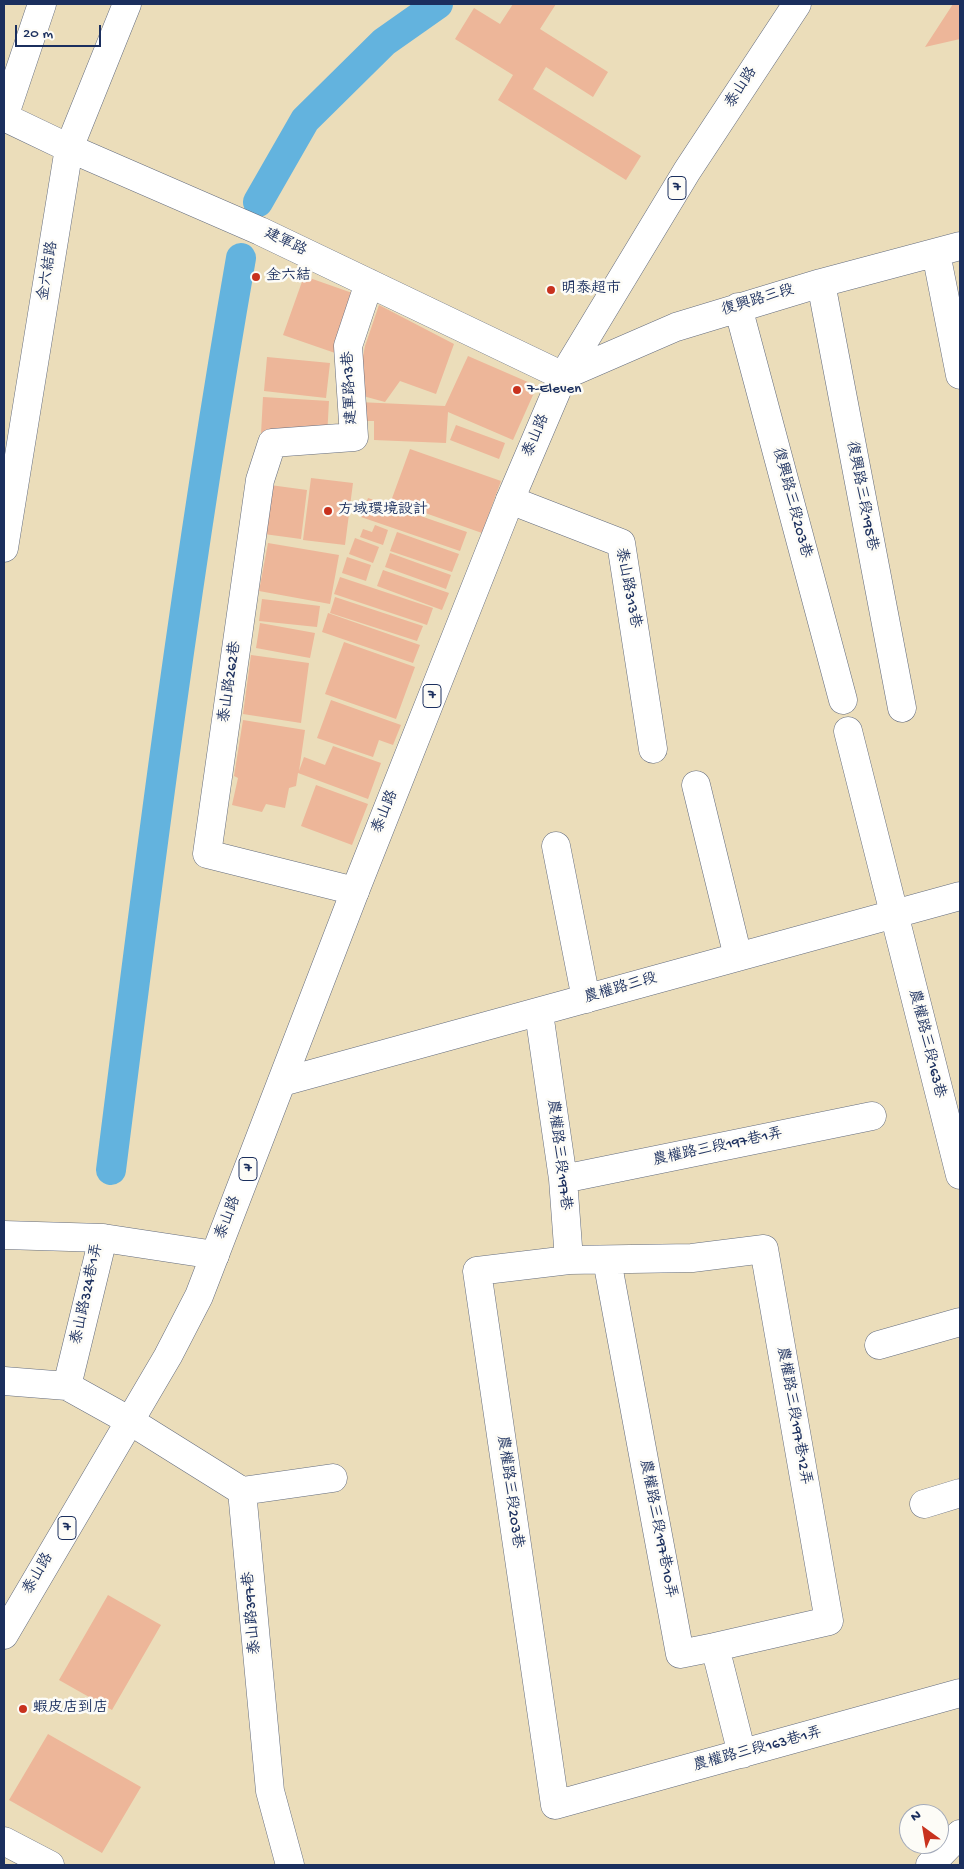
<!DOCTYPE html>
<html>
<head>
<meta charset="utf-8">
<style>
  body { margin:0 }
  #map { position:relative; width:964px; height:1869px; overflow:hidden; background:#ebddba; font-family:"Gochi Hand",sans-serif }
  canvas { display:block }
  .frame { position:absolute; inset:0; border:5px solid #1b2f5e; pointer-events:none }
  .north { position:absolute; left:899px; top:1804px; width:50px; height:50px; box-sizing:border-box; background:#fdfcf7; border:1px solid #a3aaba; border-radius:50%; rotate:328deg; font-size:14px; font-weight:700; line-height:20px; text-align:center; color:#1b2f5e }
  .north::after { content:''; display:block; margin:auto; width:18px; height:22px; background:#c8321e; clip-path:polygon(50% 0,100% 100%,50% 72%,0 100%) }
  .scale { position:absolute; left:15px; top:25px; width:86px; height:22px; box-sizing:border-box; border:2px solid #1b2f5e; border-top:0; padding-left:6px; font-size:15px; line-height:18px; white-space:nowrap; color:#1b2f5e; -webkit-text-stroke:4px #fdfcf7; paint-order:stroke }
</style>
</head>
<body>
<div id="map">
<canvas width="964" height="1869"></canvas>
<div class="frame"></div>
<div class="north">N</div>
<div class="scale">20 m</div>
</div>
<script>
const c = document.querySelector('canvas').getContext('2d');
c.lineJoin = 'round';
function stroke(path, color, width, dash) {
  c.strokeStyle = color;
  c.lineWidth = width;
  c.lineCap = dash ? 'butt' : 'round';
  c.setLineDash(dash || []);
  c.stroke(path);
}
function paint(path, color) {
  c.fillStyle = color;
  c.fill(path, 'evenodd');
}
function write(font, color, halo, rows, align = 'center') {
  c.font = font + ' "Gochi Hand","LXGW WenKai TC",sans-serif';
  c.lineWidth = 5;
  c.setLineDash([]);
  c.textBaseline = 'middle';
  c.strokeStyle = halo;
  c.fillStyle = color;
  for (const [text, x, y, turn = 0] of rows) {
    c.save();
    c.translate(x, y);
    c.rotate((+turn || 0) * Math.PI / 180);
    c.textAlign = isNaN(turn) ? turn : align;
    if (halo) c.strokeText(text, 0, 0);
    c.fillText(text, 0, 0);
    c.restore();
  }
}
stroke(new Path2D(`
  M258,202L305,120L384,42L438,4
  M111,1170C149,866 188,561 241,258`), '#63b3de', 30);
paint(new Path2D(`
  M513,4H556L540,29L608,72L593,97L546,67L533,89L641,156L626,180L498,100L513,75L455,39L474,8L500,24Z
  M953,4H960V39L925,47Z
  M304,276L358,295L338,354L283,335Z
  M379,305L454,344L436,394L400,381L385,402L363,396L361,366L365,346Z
  M468,356L537,386L513,440L448,412L446,443L374,440V421H358V402L445,406Z
  M267,357L330,363L326,398L264,391Z
  M263,397L329,401L327,437L261,434Z
  M456,425L505,443L499,459L450,440Z
  M410,449L501,481L482,533L391,501Z
  M311,478L353,483L345,545L303,540Z
  M270,485L307,490L301,539L264,534Z
  M368,498L467,532L460,551L361,517Z
  M375,525L388,530L383,545L360,537L363,529L372,532Z
  M397,532L459,554L452,572L390,551Z
  M355,538L379,547L373,563L349,554Z
  M268,543L339,555L330,604L259,591Z
  M390,553L451,575L446,589L385,567Z
  M347,557L371,565L366,581L342,573Z
  M383,570L449,593L442,610L377,586Z
  M340,577L433,608L427,625L334,594Z
  M335,597L423,626L417,641L330,613Z
  M262,599L320,606L317,627L259,621Z
  M328,613L420,645L413,663L322,632Z
  M260,623L315,633L310,658L256,648Z
  M344,642L415,667L396,719L325,694Z
  M251,655L309,663L301,723L243,714Z
  M331,700L401,725L393,745L379,740L373,757L317,738Z
  M243,720L305,730L299,771L304,757L325,765L333,746L381,763L368,799L298,773L296,786L289,788L285,808L266,804L262,812L232,805L238,778L234,776Z
  M316,785L368,804L352,845L301,826Z
  M108,1595L161,1625L112,1710L59,1680Z
  M48,1734L141,1787L102,1853L9,1800Z`), '#edb699');
const minor = new Path2D(`
  M4,117L69,148L260,231L563,376L676,327L821,283L960,246
  M4,117L42,4
  M936,253L960,375
  M821,283L902,708
  M738,307L843,700
  M510,500L621,543L653,749
  M4,548L69,148L127,4
  M848,731L960,1175
  M696,785L738,957
  M556,846L586,999
  M355,891L207,854L260,480L272,443L354,437L348,346L369,283
  M539,1013L563,1179L569,1260L692,1258L764,1249L829,1621L715,1647
  M282,1082L960,896
  M563,1179L872,1116
  M4,1235L103,1238L67,1386
  M103,1238L215,1255
  M569,1260L477,1271L555,1805L960,1693
  M607,1260L680,1654L715,1647L742,1754
  M879,1345L960,1322
  M4,1381L67,1386L130,1421L242,1491L270,1791L290,1865
  M242,1491L333,1478
  M924,1504L960,1493
  M4,1841L50,1865
  M930,1865L960,1834`);
const major = new Path2D(`
  M4,1635L168,1356L199,1296L355,891L510,500L563,376L687,171L797,4`);
stroke(minor, '#646c7e', 29);
stroke(major, '#646c7e', 29);
stroke(minor, '#fff', 28);
stroke(major, '#fff', 28);
for (const [x, y, r, color] of [
  [256,277,5,"#c8321e"],
  [551,290,5,"#c8321e"],
  [517,390,5,"#c8321e"],
  [328,511,5,"#c8321e"],
  [23,1709,5,"#c8321e"]
]) {
  const dot = new Path2D();
  dot.arc(x, y, r, 0, 2 * Math.PI);
  c.fillStyle = color;
  c.fill(dot);
  stroke(dot, '#fdfcf7', 2);
}
for (const [x, y, w] of [
  [677,188,18],
  [432,696,18],
  [248,1169,18],
  [67,1528,18]
]) {
  const box = new Path2D();
  box.roundRect(x - w / 2, y - 11.5, w, 23, 4);
  c.fillStyle = '#fdfcf7';
  c.fill(box);
  stroke(box, '#1b2f5e', 1);
}
write('bold 14px', '#1b2f5e', null, [
  ["7",677,188],
  ["7",432,696],
  ["7",248,1169],
  ["7",67,1528]
]);
write('15px', '#1b2f5e', '#fdfcf7', [
  ["泰山路",742,88,-57],
  ["建軍路",285,243,26],
  ["金六結路",49,271,-81],
  ["復興路三段",758,301,-17],
  ["建軍路13巷",351,388,-93],
  ["泰山路",537,436,-67],
  ["復興路三段195巷",861,496,79],
  ["復興路三段203巷",791,503,75],
  ["泰山路313巷",627,588,79],
  ["泰山路262巷",231,682,-82],
  ["泰山路",386,812,-68],
  ["農權路三段",621,989,-16],
  ["農權路三段163巷",926,1044,76],
  ["農權路三段197巷1弄",718,1148,-12],
  ["農權路三段197巷",558,1155,83],
  ["泰山路",229,1218,-69],
  ["泰山路324巷1弄",88,1294,-78],
  ["農權路三段197巷12弄",793,1416,80],
  ["農權路三段203巷",509,1492,82],
  ["農權路三段197巷10弄",657,1529,79],
  ["泰山路",39,1574,-60],
  ["泰山路397巷",253,1613,-95],
  ["農權路三段163巷1弄",758,1750,-15]
]);
write('15px', '#1b2f5e', '#fdfcf7', [
  ["金六結",266,277],
  ["明泰超市",561,290],
  ["7-Eleven",527,390],
  ["方域環境設計",338,511],
  ["蝦皮店到店",33,1709]
], 'left');
</script>
</body>
</html>
